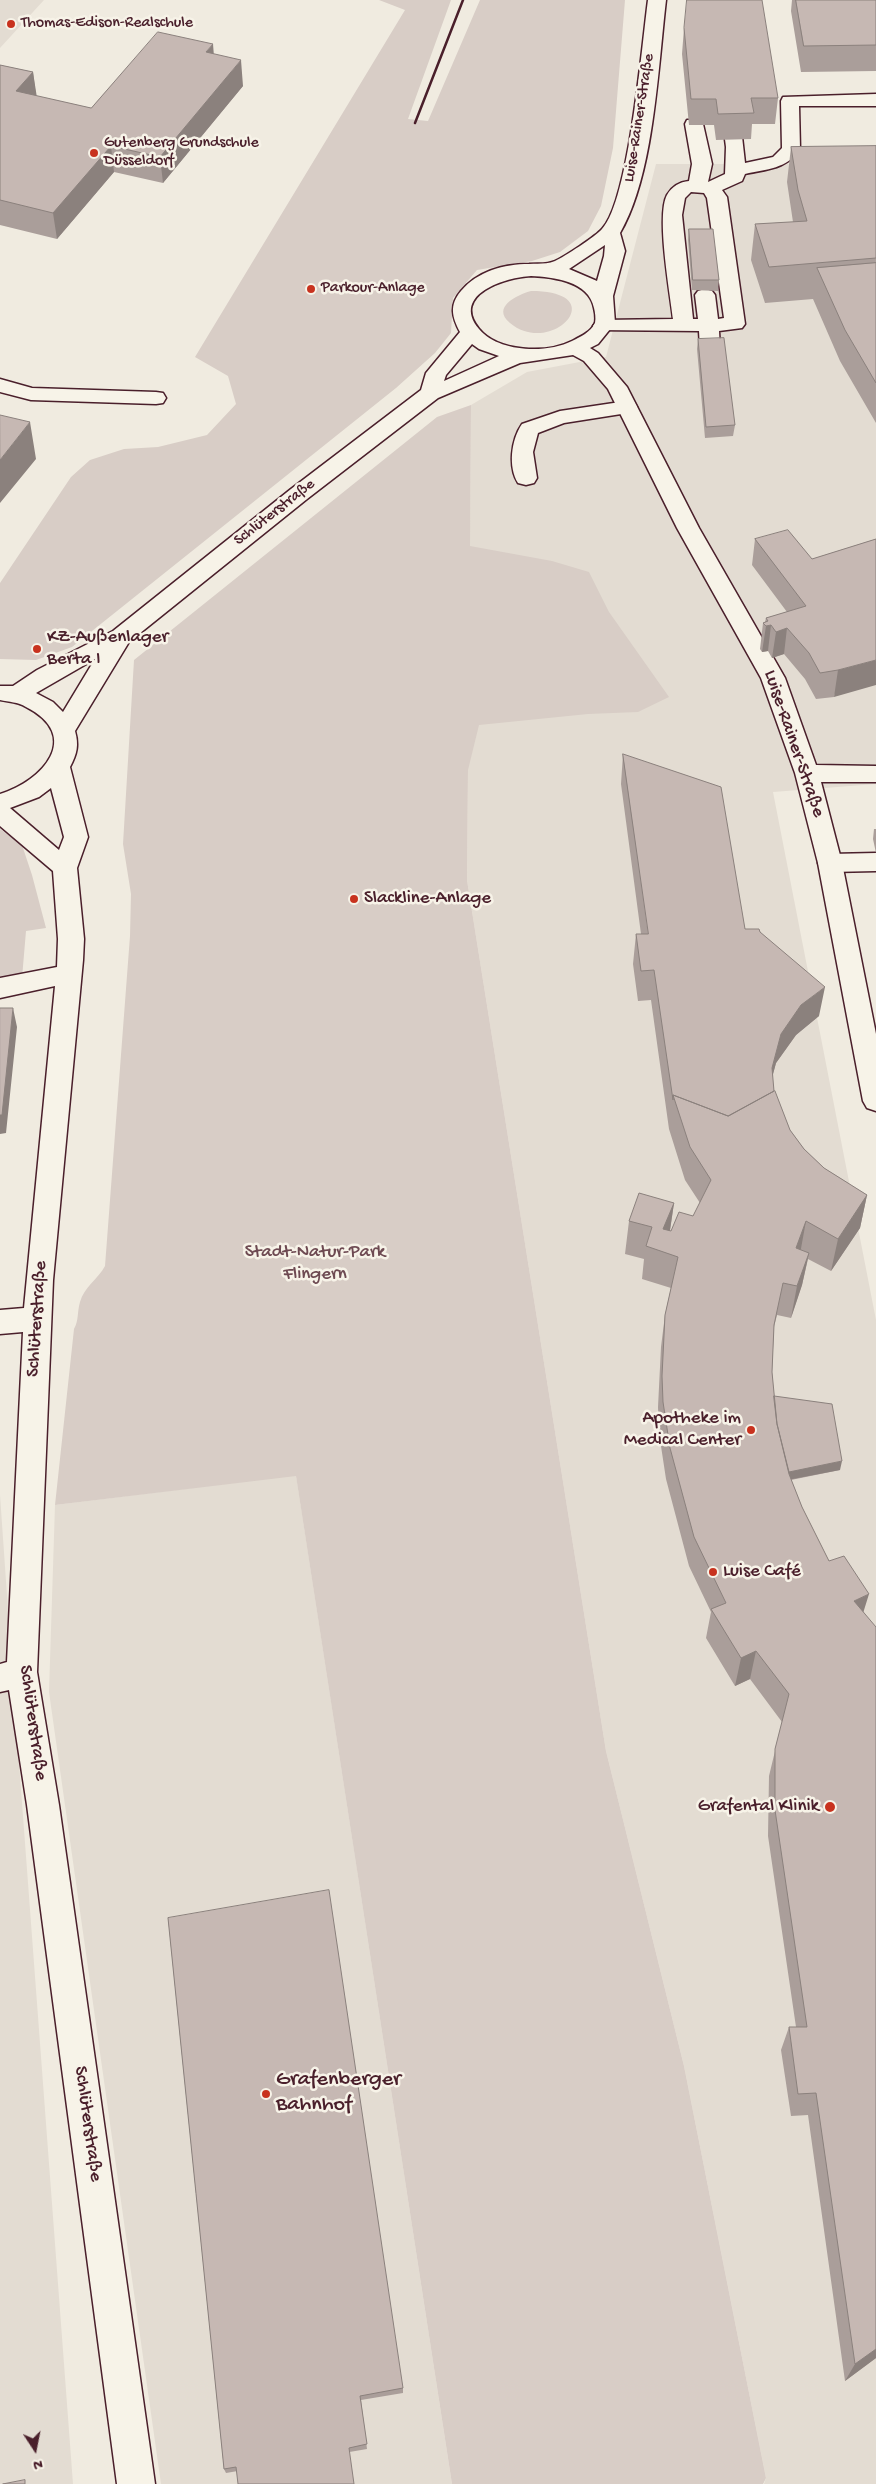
<!DOCTYPE html>
<html>
<head>
<meta charset="utf-8">
<style>
  body { margin:0 }
  #map { position:relative; width:876px; height:2484px; overflow:hidden; background:#f0ebe0; font-family:"Gochi Hand",sans-serif }
  canvas { display:block }
  .north { position:absolute; left:10px; top:2424px; width:50px; height:50px; -webkit-text-stroke:4px #f7f3e8; paint-order:stroke; rotate:169deg; font-size:14px; font-weight:700; line-height:20px; text-align:center; color:#4a1f2b }
  .north::after { content:''; display:block; margin:auto; width:18px; height:22px; background:#4a1f2b; clip-path:polygon(50% 0,100% 100%,50% 72%,0 100%) }
</style>
</head>
<body>
<div id="map">
<canvas width="876" height="2484"></canvas>
<div class="north">N</div>
</div>
<script>
const c = document.querySelector('canvas').getContext('2d');
c.lineJoin = 'round';
function paint(path, color) {
  c.fillStyle = color;
  c.fill(path, 'evenodd');
}
function stroke(path, color, width, dash) {
  c.strokeStyle = color;
  c.lineWidth = width;
  c.lineCap = dash ? 'butt' : 'round';
  c.setLineDash(dash || []);
  c.stroke(path);
}
function write(font, color, halo, rows, align = 'center') {
  c.font = font + ' "Gochi Hand",sans-serif';
  c.lineWidth = 5;
  c.setLineDash([]);
  c.textBaseline = 'middle';
  c.strokeStyle = halo;
  c.fillStyle = color;
  for (const [text, x, y, turn = 0] of rows) {
    c.save();
    c.translate(x, y);
    c.rotate((+turn || 0) * Math.PI / 180);
    c.textAlign = isNaN(turn) ? turn : align;
    if (halo) c.strokeText(text, 0, 0);
    c.fillText(text, 0, 0);
    c.restore();
  }
}
paint(new Path2D(`
  M0,0H44L0,48Z
  M656,164H876V784L773,792L876,1320V2484H764L766,2478L684,2066L606,1751L467,880L471,405L527,372L606,357Z
  M296,1475L452,2484H161L49,1692L55,1505Z
  M0,1495L14,1696L73,2484H0Z`), '#e3dcd2');
paint(new Path2D(`
  M379,0H451L408,119L428,121L480,0H625L613,148L601,206L588,231L560,252L532,261L477,270L453,298L451,333L435,353L396,388L72,647L36,660L0,659V583L71,477L90,460L124,449L158,447L207,435L236,404L228,376L195,357L405,10Z
  M531,291C614,291 552,358 510,323C491,307 517,295 531,291Z
  M471,405L470,546L552,561L589,572L609,612L669,697L638,712L588,714L479,725L468,770L467,880L606,1751L684,2066L766,2478L763,2484H452L296,1476L55,1505L74,1329C79,1320 77,1312 80,1302C84,1287 98,1279 105,1266L130,936L131,894L123,844L134,660L437,417Z
  M0,829L22,845L32,875L46,928L26,931L22,978L0,983Z`), '#d8cdc6');
const lane = new Path2D(`
  M876,94V106H799L800,149C787,169 767,169 745,174L742,181L722,190L727,197L745,324L742,328L719,331L720,349L717,353L710,355L703,353L700,349L699,331L596,330L593,326L596,322L603,320L673,319C670,293 656,215 667,195C672,186 680,182 689,181L692,164L685,124L687,120H701L703,124L712,164L708,182L725,174L726,147L720,101L722,97H736L738,101L745,163L773,157L782,148L781,101L783,97ZM691,192L704,193L707,198L724,318L718,319L715,295L712,291L705,289L698,291L695,295L698,319H693L682,215L685,198Z
  M627,401L634,402L637,407L634,412L564,423L538,433L533,452L537,478L534,483L526,485L518,483C508,467 511,440 522,424L560,411Z
  M876,853V871L830,872L821,869L818,863L821,857L830,854Z`);
const street = new Path2D(`
  M648,0H666C658,68 654,175 620,233L625,251L613,296L615,323L598,344L590,348L598,353L627,387L699,528L785,678L816,765L876,766V782H821L842,863L876,1034V1111L867,1108L863,1101L818,863L795,773L761,678L677,528L608,389L584,361L573,355L520,363L438,398L307,499L129,642L75,731C79,745 77,754 70,767L88,837L77,868L84,939L83,960L53,1280L37,1672L59,1805L155,2484H117L27,1805L9,1690L0,1692V1664L7,1662L23,1332L0,1334V1310L24,1308L55,986L0,998V978L57,967L58,939L53,871L0,826V794C43,781 83,736 26,707C18,702 9,702 0,700V686H13L37,670L113,631L291,489L421,390L426,373L460,332C452,317 449,305 461,291C478,271 504,264 529,264C538,263 546,265 555,261C564,257 596,236 602,229C629,201 642,44 648,0ZM605,245L604,256L597,281L569,269ZM531,276C553,277 589,281 594,308C595,312 596,318 595,323C591,332 580,337 572,341C546,354 498,352 479,329C450,294 507,277 531,276ZM472,344L479,349L499,356L444,381L446,375ZM95,659L63,712L53,702L36,693ZM51,788L64,837L59,850L10,808L39,797Z
  M0,379L32,388L156,392L163,393L166,398L163,403L156,404L31,400L0,392Z`);
stroke(lane, '#4a1f2b', 3);
stroke(street, '#4a1f2b', 3);
paint(lane, '#f7f3e8');
paint(street, '#f7f3e8');
stroke(new Path2D(`
  M415,123L463,0`), '#4a1f2b', 2.5);
paint(new Path2D(`
  M792,0H876V71L801,72L791,11Z
  M684,28L778,98L775,124H752L751,139L716,140L714,125H689L682,54Z
  M214,54L243,86L163,183L114,172L57,239L0,225V65L33,72L36,96L91,108Z
  M876,146V423L840,361L813,299L765,303L751,260L755,224L793,222L787,182L791,147Z
  M689,229L719,280L718,291L692,290L688,240Z
  M698,339L735,425L733,436L705,438L697,349Z
  M755,539L812,559L876,539L834,697L816,699L805,679L784,654L772,658L768,651L762,652L760,649L763,623L765,622L766,618L787,612L752,565Z
  M623,754L745,929L760,932L819,1016L796,1035L776,1063L772,1077L774,1091L790,1130L804,1149L824,1168L867,1195L860,1228L831,1271L808,1259L802,1285L791,1318L777,1315L774,1327L772,1372L774,1396L840,1470L791,1480L802,1507L829,1561L863,1612L876,2358L845,2381L808,2115L791,2116L781,2050L789,2027H796L768,1836L769,1776L782,1722L750,1679L735,1686L706,1638L711,1612L689,1566L666,1479L659,1433L658,1407L661,1347L665,1315L671,1288L642,1279L644,1259L625,1254L629,1221L674,1203L670,1231H671L693,1216L700,1203L685,1180L669,1129L651,1000L638,1001L633,964L636,934H641L621,784Z
  M874,829H876V853L873,839Z
  M168,1918L403,2388V2393L361,2400L367,2449L226,2473L224,2469Z`), '#aa9e9a');
paint(new Path2D(`
  M213,44L215,69L206,52Z
  M241,60L243,86L163,183L160,157Z
  M33,72L37,98L16,91Z
  M111,146L114,172L57,239L53,213Z
  M30,422L36,459L0,503V460Z
  M771,625L768,651L762,652L766,626Z
  M787,628L784,654L772,658L776,632Z
  M876,660V685L834,697L838,670Z
  M825,987L819,1016L796,1035L776,1063L767,1097L772,1068L781,1034L801,1005Z
  M13,1008L17,1027L6,1133L0,1134V1115Z
  M867,1195L860,1228L831,1271L838,1239Z
  M674,1203L669,1236L663,1229Z
  M806,1221L800,1254L796,1248Z
  M809,1253L802,1285L791,1318L797,1286Z
  M842,1461L840,1470L777,1482L779,1474Z
  M869,1594L860,1623L854,1601Z
  M756,1651L750,1679L735,1686L741,1658Z
  M876,2349V2358L845,2381L855,2364Z`), '#8b817d');
const building = new Path2D(`
  M687,0H762L778,98H751L754,113L718,114L716,99H691L684,28Z
  M796,0H876V45L804,46Z
  M158,32L213,44L206,52L241,60L160,157L111,146L53,213L0,200V65L33,72L16,91L91,108Z
  M876,146V258L769,267L755,224L807,221L798,190L791,147Z
  M689,229H713L719,280H693Z
  M876,263V383L845,330L817,268Z
  M724,338L735,425L706,427L698,339Z
  M0,415L30,422L0,460Z
  M788,530L812,559L876,539V660L838,670L820,673L809,653L787,628L776,632L771,625L766,626L763,623L768,621L766,618L806,606L755,539Z
  M623,754L721,787L745,929H759L760,932L825,987L801,1005L781,1034L772,1068L774,1091L728,1116L673,1095V1100L654,970L641,971L636,934H648Z
  M0,1008H13L2,1115H0Z
  M775,1091L790,1130L804,1149L824,1168L867,1195L838,1239L806,1221L796,1248L809,1253L797,1286L783,1283L774,1325L772,1372L777,1424L789,1474L802,1507L829,1561L844,1556L869,1594L854,1601L876,1627V2349L855,2364L816,2093L798,2094L789,2027H807L775,1810V1749L789,1694L756,1651L741,1658L711,1609L726,1603L694,1537L670,1448L663,1402L662,1376L665,1315L678,1257L646,1246L652,1227L629,1221L639,1193L674,1203L663,1229L671,1231L679,1212L693,1216L711,1180L690,1147L673,1095L728,1116Z
  M774,1396L832,1404L842,1461L789,1472L777,1424Z
  M329,1890L403,2388L360,2396L367,2444L349,2448L354,2484H238L236,2467L224,2469L168,1918Z
  M25,2480V2484H3Z`);
paint(building, '#c6b8b3');
stroke(building, '#8b817d', 1);
for (const [x, y, r, color] of [
  [11,24,5,"#c8321e"],
  [94,153,5,"#c8321e"],
  [311,289,5,"#c8321e"],
  [37,649,5,"#c8321e"],
  [354,899,5,"#c8321e"],
  [751,1430,5,"#c8321e"],
  [713,1572,5,"#c8321e"],
  [830,1807,6,"#c8321e"],
  [266,2094,5,"#c8321e"]
]) {
  const dot = new Path2D();
  dot.arc(x, y, r, 0, 2 * Math.PI);
  c.fillStyle = color;
  c.fill(dot);
  stroke(dot, '#f7f3e8', 2);
}
write('16px', '#4a1f2b', '#f7f3e8', [
  ["Thomas-Edison-Realschule",21,24],
  ["Gutenberg Grundschule",104,144],
  ["Düsseldorf",104,162],
  ["Parkour-Anlage",321,289]
], 'left');
write('16px', '#4a1f2b', '#f7f3e8', [
  ["Luise-Rainer-Straße",640,118,-81],
  ["Schlüterstraße",275,513,-38]
]);
write('19px', '#4a1f2b', '#f7f3e8', [
  ["KZ-Außenlager",47,638],
  ["Berta I",47,660],
  ["Slackline-Anlage",364,899],
  ["Apotheke im",741,1419,"right"],
  ["Medical Center",741,1441,"right"],
  ["Luise Café",723,1572],
  ["Grafental Klinik",819,1807,"right"]
], 'left');
write('19px', '#4a1f2b', '#f7f3e8', [
  ["Luise-Rainer-Straße",793,744,71],
  ["Schlüterstraße",38,1319,-86],
  ["Schlüterstraße",32,1723,82],
  ["Schlüterstraße",87,2124,82]
]);
write('19px', '#6e4a52', '#f7f3e8', [
  ["Stadt-Natur-Park",315,1253],
  ["Flingern",315,1275]
]);
write('22px', '#4a1f2b', '#f7f3e8', [
  ["Grafenberger",276,2081],
  ["Bahnhof",276,2106]
], 'left');
</script>
</body>
</html>
